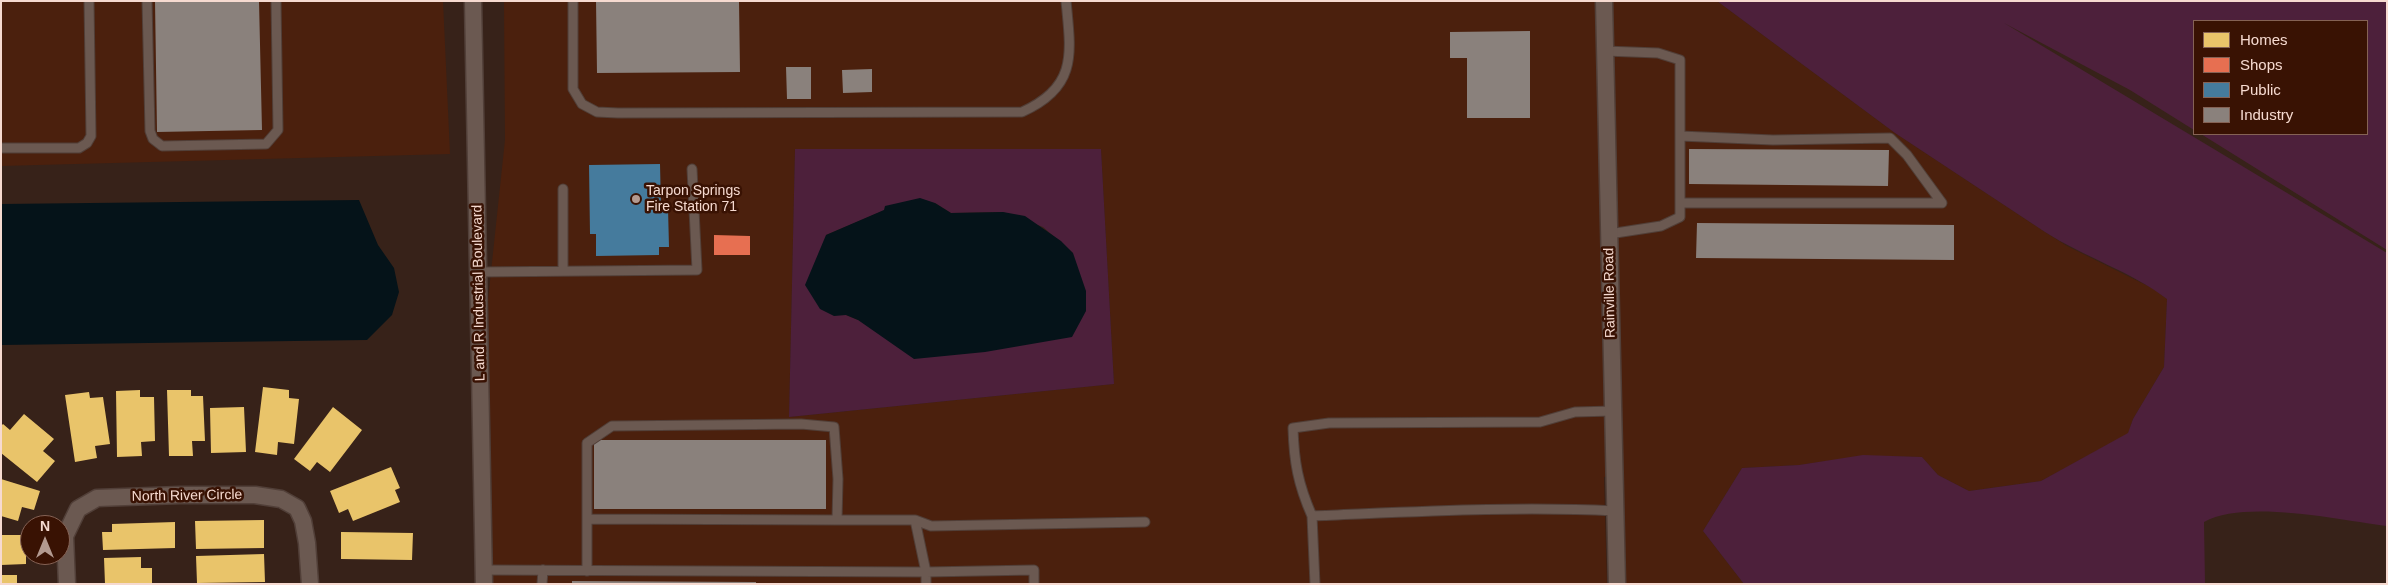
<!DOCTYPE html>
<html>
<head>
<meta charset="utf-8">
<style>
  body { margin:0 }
  #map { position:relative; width:2388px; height:585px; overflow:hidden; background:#372219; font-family:Helvetica,sans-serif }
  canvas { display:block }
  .frame { position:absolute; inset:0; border:2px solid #f6dad0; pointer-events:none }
  .legend { position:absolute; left:2193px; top:20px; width:175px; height:115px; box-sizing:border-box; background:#391203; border:1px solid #856255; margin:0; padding:6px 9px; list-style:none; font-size:15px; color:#f6dad0 }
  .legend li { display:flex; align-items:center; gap:10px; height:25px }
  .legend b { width:25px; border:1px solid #856255 }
  .north { position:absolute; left:20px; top:515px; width:50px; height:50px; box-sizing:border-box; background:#391203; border:1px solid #856255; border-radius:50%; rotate:0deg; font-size:14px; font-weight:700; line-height:20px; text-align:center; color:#f6dad0 }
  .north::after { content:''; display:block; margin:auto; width:18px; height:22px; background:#b39a90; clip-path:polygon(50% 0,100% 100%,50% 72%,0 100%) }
</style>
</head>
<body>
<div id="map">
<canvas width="2388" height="585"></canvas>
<div class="frame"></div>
<ul class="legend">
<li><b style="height:14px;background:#e9c46a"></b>Homes</li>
<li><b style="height:14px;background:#e76f51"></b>Shops</li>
<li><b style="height:14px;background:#457b9d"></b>Public</li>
<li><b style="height:14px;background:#8a817c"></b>Industry</li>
</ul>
<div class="north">N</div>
</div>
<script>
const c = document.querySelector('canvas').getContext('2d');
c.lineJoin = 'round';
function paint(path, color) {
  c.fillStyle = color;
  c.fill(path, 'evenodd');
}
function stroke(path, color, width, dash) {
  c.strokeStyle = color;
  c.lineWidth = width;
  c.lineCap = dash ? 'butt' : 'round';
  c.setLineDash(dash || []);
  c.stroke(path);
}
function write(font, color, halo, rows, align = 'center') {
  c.font = font + ' Helvetica,sans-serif';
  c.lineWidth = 5;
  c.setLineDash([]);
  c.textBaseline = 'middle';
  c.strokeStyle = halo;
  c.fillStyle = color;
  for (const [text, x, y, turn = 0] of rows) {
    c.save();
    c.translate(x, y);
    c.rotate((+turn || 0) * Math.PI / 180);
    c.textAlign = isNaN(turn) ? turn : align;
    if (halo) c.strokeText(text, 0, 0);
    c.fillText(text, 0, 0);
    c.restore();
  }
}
paint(new Path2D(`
  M1,1H443L450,154L1,166Z
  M504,1H1717L1895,133L2045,232L2067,246L2152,288L2167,299L2164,367L2133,419L2128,434L2041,481L1969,491L1938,475L1922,457L1863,456L1799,465L1742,468L1703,531L1744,584H1626L1623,476L1604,477L1607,584H493L488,300L505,140ZM795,149L1101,150L1114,384L789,417Z`), '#4b200d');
paint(new Path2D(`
  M1717,1H2387V250L2201,134H2367V21H2194V130L2130,90L2004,23L2387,253V526C2339,520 2245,499 2204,522L2205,584H1744L1703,531L1742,468L1799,465L1863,455L1922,457L1938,475L1969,491L2041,481L2128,433L2133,419L2164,367L2167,299C2130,271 2084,257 2045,232L1895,133Z
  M795,149H1101L1114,384L789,417ZM935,203L951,213L1003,212L1043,227L1073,253L858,320L846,315L826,235L885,210Z`), '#4d203b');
paint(new Path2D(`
  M920,198L935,203L951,213L1003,212L1025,216L1061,241L1073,253L1086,291V311L1072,337L985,352L914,359L858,320L846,315L834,316L820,309L805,285L826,235L884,210L885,206Z
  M359,200L378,245L394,268L399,292L392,315L367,340L1,345V204Z`), '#051319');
paint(new Path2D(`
  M263,387L289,390V398L299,399L294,444L278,442L277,455L255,452Z
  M140,390V397H154L155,441L141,442L142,456L117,457L116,391Z
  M167,390H191V396H203L205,441H192L193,456H169Z
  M89,392L90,398L103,397L110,444L95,446L97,458L75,462L65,395Z
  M244,407L246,452L211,453L210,408Z
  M333,407L362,430L330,472L317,462L310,471L294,459Z
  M24,414L54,439L43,451L55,461L37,482L1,453V426L3,424L10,430Z
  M391,467L400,488L395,490L400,502L353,521L348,509L339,513L330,491Z
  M1,479L40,491L34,510L22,507L18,521L1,516Z
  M264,520V548L196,549L195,521Z
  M175,522V548L103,550L102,532H112V524Z
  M341,532L413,533L412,560L341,559Z
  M1,535H26V564L1,565Z
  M264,554L265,582L197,583L196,556Z
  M141,557V568H152V584H105L104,558Z
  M1,575H17V584H1Z`), '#e9c46a');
paint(new Path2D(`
  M714,235L750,236V255H714Z`), '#e76f51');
paint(new Path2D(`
  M660,164L661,208H668L669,247H659V255L596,256V234H590L589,165Z`), '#457b9d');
paint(new Path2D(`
  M155,1H259L262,130L157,132Z
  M596,1H739L740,72L597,73Z
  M1530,31V118H1467V58H1450V32Z
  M786,67H811V99H787Z
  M872,69V92L843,93L842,70Z
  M1689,149L1889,150L1888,186L1689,184Z
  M1697,223L1954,225V260L1696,258Z
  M594,440H826V509H594Z
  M572,581L756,582V584H572Z`), '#8a817c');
const lane = new Path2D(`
  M147,1L150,131L153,139L162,146L266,144L278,130L276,1
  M573,1V89L582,104L597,112L618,113L1022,112C1078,87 1071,53 1066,1
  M1605,51L1658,53L1680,60V217L1661,226L1609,234
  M1680,136L1773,140L1890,138L1907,155L1942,203H1680
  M1,148H79L87,143L91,136L89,1
  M563,189V271
  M478,272L697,270L692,169
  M1312,516C1298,484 1294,462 1293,428L1329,423L1540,422L1575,412L1613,411
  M587,519L837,520L838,479L834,427L801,424L612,426L587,443V571
  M837,520H915L926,572L1034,570V584
  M915,520L931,526L1145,522
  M484,570L926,572V584
  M542,584L543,570
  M1315,584L1312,516C1413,512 1514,506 1615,511`);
const street = new Path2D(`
  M473,1L484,584
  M1604,1L1617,584
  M67,584L65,536L78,509L97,498L180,495H255L281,499L297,508L303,521L307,543L310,584`);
stroke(lane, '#513f38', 11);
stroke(street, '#513f38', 19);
stroke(lane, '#6b5951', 9);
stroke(street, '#6b5951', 16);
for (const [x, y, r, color] of [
  [636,199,5,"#b39a90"]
]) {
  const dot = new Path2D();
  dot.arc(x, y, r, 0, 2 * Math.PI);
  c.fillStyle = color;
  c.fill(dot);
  stroke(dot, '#391203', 2);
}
write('14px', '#f6dad0', '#391203', [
  ["Tarpon Springs",646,191],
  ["Fire Station 71",646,207]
], 'left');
write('14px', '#f6dad0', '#391203', [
  ["L and R Industrial Boulevard",479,293,-91],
  ["Rainville Road",1610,293,-91],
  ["North River Circle",187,496,-1]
]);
</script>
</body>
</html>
